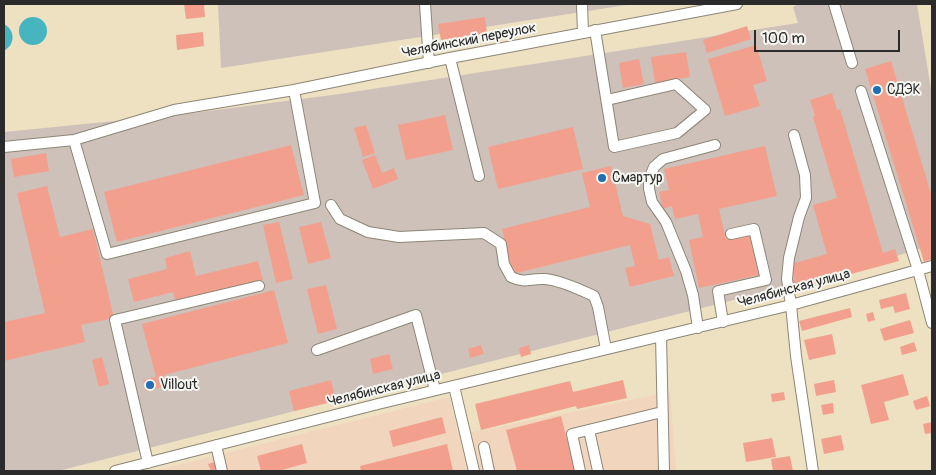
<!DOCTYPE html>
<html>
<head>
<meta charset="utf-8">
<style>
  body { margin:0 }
  #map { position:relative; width:936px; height:475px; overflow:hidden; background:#ede1c1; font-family:Pangolin,sans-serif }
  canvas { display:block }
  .frame { position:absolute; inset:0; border:5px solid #2b2b2b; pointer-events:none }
  .scale { position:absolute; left:754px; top:30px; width:146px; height:22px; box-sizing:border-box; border:2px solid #2b2b2b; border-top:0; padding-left:6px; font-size:15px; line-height:18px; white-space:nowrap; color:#2b2b2b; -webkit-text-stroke:4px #f6f6f2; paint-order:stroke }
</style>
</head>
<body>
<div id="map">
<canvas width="936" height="475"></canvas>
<div class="frame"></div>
<div class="scale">100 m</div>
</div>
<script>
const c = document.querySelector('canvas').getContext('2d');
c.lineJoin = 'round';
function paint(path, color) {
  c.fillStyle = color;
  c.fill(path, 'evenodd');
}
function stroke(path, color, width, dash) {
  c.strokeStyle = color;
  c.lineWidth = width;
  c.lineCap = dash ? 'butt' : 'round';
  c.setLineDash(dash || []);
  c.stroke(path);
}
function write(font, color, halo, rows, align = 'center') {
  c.font = font + ' Pangolin,sans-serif';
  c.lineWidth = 4;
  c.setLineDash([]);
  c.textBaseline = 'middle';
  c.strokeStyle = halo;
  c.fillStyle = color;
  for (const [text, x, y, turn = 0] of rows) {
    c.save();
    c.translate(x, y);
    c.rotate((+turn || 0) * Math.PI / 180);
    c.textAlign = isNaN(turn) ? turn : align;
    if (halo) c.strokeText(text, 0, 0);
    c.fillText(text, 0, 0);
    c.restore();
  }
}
paint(new Path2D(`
  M670,392L676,471H154L449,397L458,435Z`), '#f1d5bd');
paint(new Path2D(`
  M218,4H633L221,68Z
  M798,4H917L932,95V245L848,271L58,471H4V132L185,114L340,94L798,23L793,7Z`), '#cec1ba');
paint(new Path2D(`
  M19 31a14 14 0 1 1 28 0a14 14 0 1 1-28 0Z
  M4,24C15,30 16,44 4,51Z`), '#46b5c0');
paint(new Path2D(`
  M184,4H204L205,17L186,19Z
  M485,17L487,33L441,40L438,24Z
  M747,26L751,39L707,53L703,40Z
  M203,32L204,46L177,50L176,35Z
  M756,45L767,81L753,85L760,106L725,116L708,59Z
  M686,52L690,77L655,83L651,57Z
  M639,59L644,84L623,88L619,63Z
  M891,61L932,197V259L924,262L865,69Z
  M832,93L837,110L840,109L883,253L895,249L899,261L792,290L789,282L795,280L791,264L827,254L813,205L837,198L813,117L815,116L810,100Z
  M445,115L453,150L406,160L398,125Z
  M366,125L375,153L363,157L354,128Z
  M573,127L583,169L498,189L488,147Z
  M291,145L304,195L117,242L104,192Z
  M765,146L777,196L719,209L726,239L751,234L759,275L699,288L689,240L703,237L698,214L675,219L672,206L663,209L659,192L669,190L664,169Z
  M46,153L49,171L14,177L11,159Z
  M375,155L382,173L394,168L398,179L373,189L362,160Z
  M611,166L623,216L650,224L659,260L669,257L674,276L630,287L625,268L635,266L630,245L513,274L502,229L590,207L582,173Z
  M47,186L60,237L93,229L114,318L81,325L85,342L4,361V322L45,313L17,193Z
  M279,222L293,279L276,283L263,225Z
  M321,222L331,258L308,264L299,227Z
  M190,251L196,276L258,261L263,280L176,302L173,292L134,302L128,279L167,269L165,258Z
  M326,285L337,329L318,334L307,289Z
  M771,289L772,293L761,297L760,293Z
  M274,290L288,343L156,377L142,324Z
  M906,293L910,309L895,313L893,306L881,309L879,300Z
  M850,308L852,317L802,331L799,321Z
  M873,312L875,320L868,322L866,314Z
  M910,320L914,333L884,341L880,329Z
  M832,334L836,354L809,360L804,340Z
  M914,342L917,351L902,355L900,347Z
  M481,345L484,354L470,358L468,349Z
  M529,345L531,354L521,357L519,348Z
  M389,354L393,369L373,374L370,359Z
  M102,357L109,384L99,387L92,360Z
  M903,374L909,395L884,402L889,420L871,424L861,385Z
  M165,375L167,386L146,391L143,380Z
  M331,380L336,401L294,411L289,391Z
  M623,380L627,398L577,409L576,406L481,430L475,404L570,381L573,392Z
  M834,380L836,392L816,396L814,384Z
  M784,392L785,400L772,402L771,394Z
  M927,396L930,406L916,410L913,401Z
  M833,403L834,413L823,415L821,405Z
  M561,416L575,471H517L506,430Z
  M442,417L446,433L393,447L389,431Z
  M932,422V433L925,434L923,424Z
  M841,435L844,450L824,454L821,439Z
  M772,438L776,457L746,462L743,443Z
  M302,444L307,463L278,471H261L257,456Z
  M447,444L453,471H361L360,466Z
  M790,456L793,471H773L771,459Z
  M215,462L217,469L211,471L208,464Z`), '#f2a08d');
const minor = new Path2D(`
  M425,4L429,63
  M582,4L583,33
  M834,4L852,63
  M595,30L614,147L677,133L705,110L676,84L607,100
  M450,58L479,176
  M861,91L918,270L932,323
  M794,135L805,175L806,198L799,217L789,258L787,279L791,305L796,356L813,471
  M74,140L107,254L315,203L294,90
  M4,147L74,140L174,110L294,90L450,58L737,4
  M331,205L340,219L368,232L399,237L484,233L501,244L504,264L511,277C527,284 529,278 545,279C560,280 581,290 594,296L598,307L606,349
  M723,322L718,291L766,280L754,229L731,234
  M698,328L693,295L686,271L666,222L652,202L649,189V179L654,167L663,159L715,145
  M661,336L664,471
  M317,350L416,315L435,390
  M454,386L474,471
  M589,430L598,471
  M216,445L222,471
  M484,447L489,471
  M148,463L115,320L259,286
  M115,471L378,404L791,305L932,266
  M580,471L572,434L662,412`);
stroke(minor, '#8c8676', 12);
stroke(minor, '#fff', 10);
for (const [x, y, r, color] of [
  [877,90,5,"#1f6fb2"],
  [602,178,5,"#1f6fb2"],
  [150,385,5,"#1f6fb2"]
]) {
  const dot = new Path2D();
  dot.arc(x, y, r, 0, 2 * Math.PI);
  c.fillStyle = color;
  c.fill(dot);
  stroke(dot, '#f6f6f2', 2);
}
write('14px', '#2b2b2b', '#f6f6f2', [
  ["Челябинский переулок",469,41,-11],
  ["Челябинская улица",794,289,-15],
  ["Челябинская улица",384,389,-14]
]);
write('14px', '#2b2b2b', '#f6f6f2', [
  ["СДЭК",887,90],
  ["Смартур",612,178],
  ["Villout",160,385]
], 'left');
</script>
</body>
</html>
